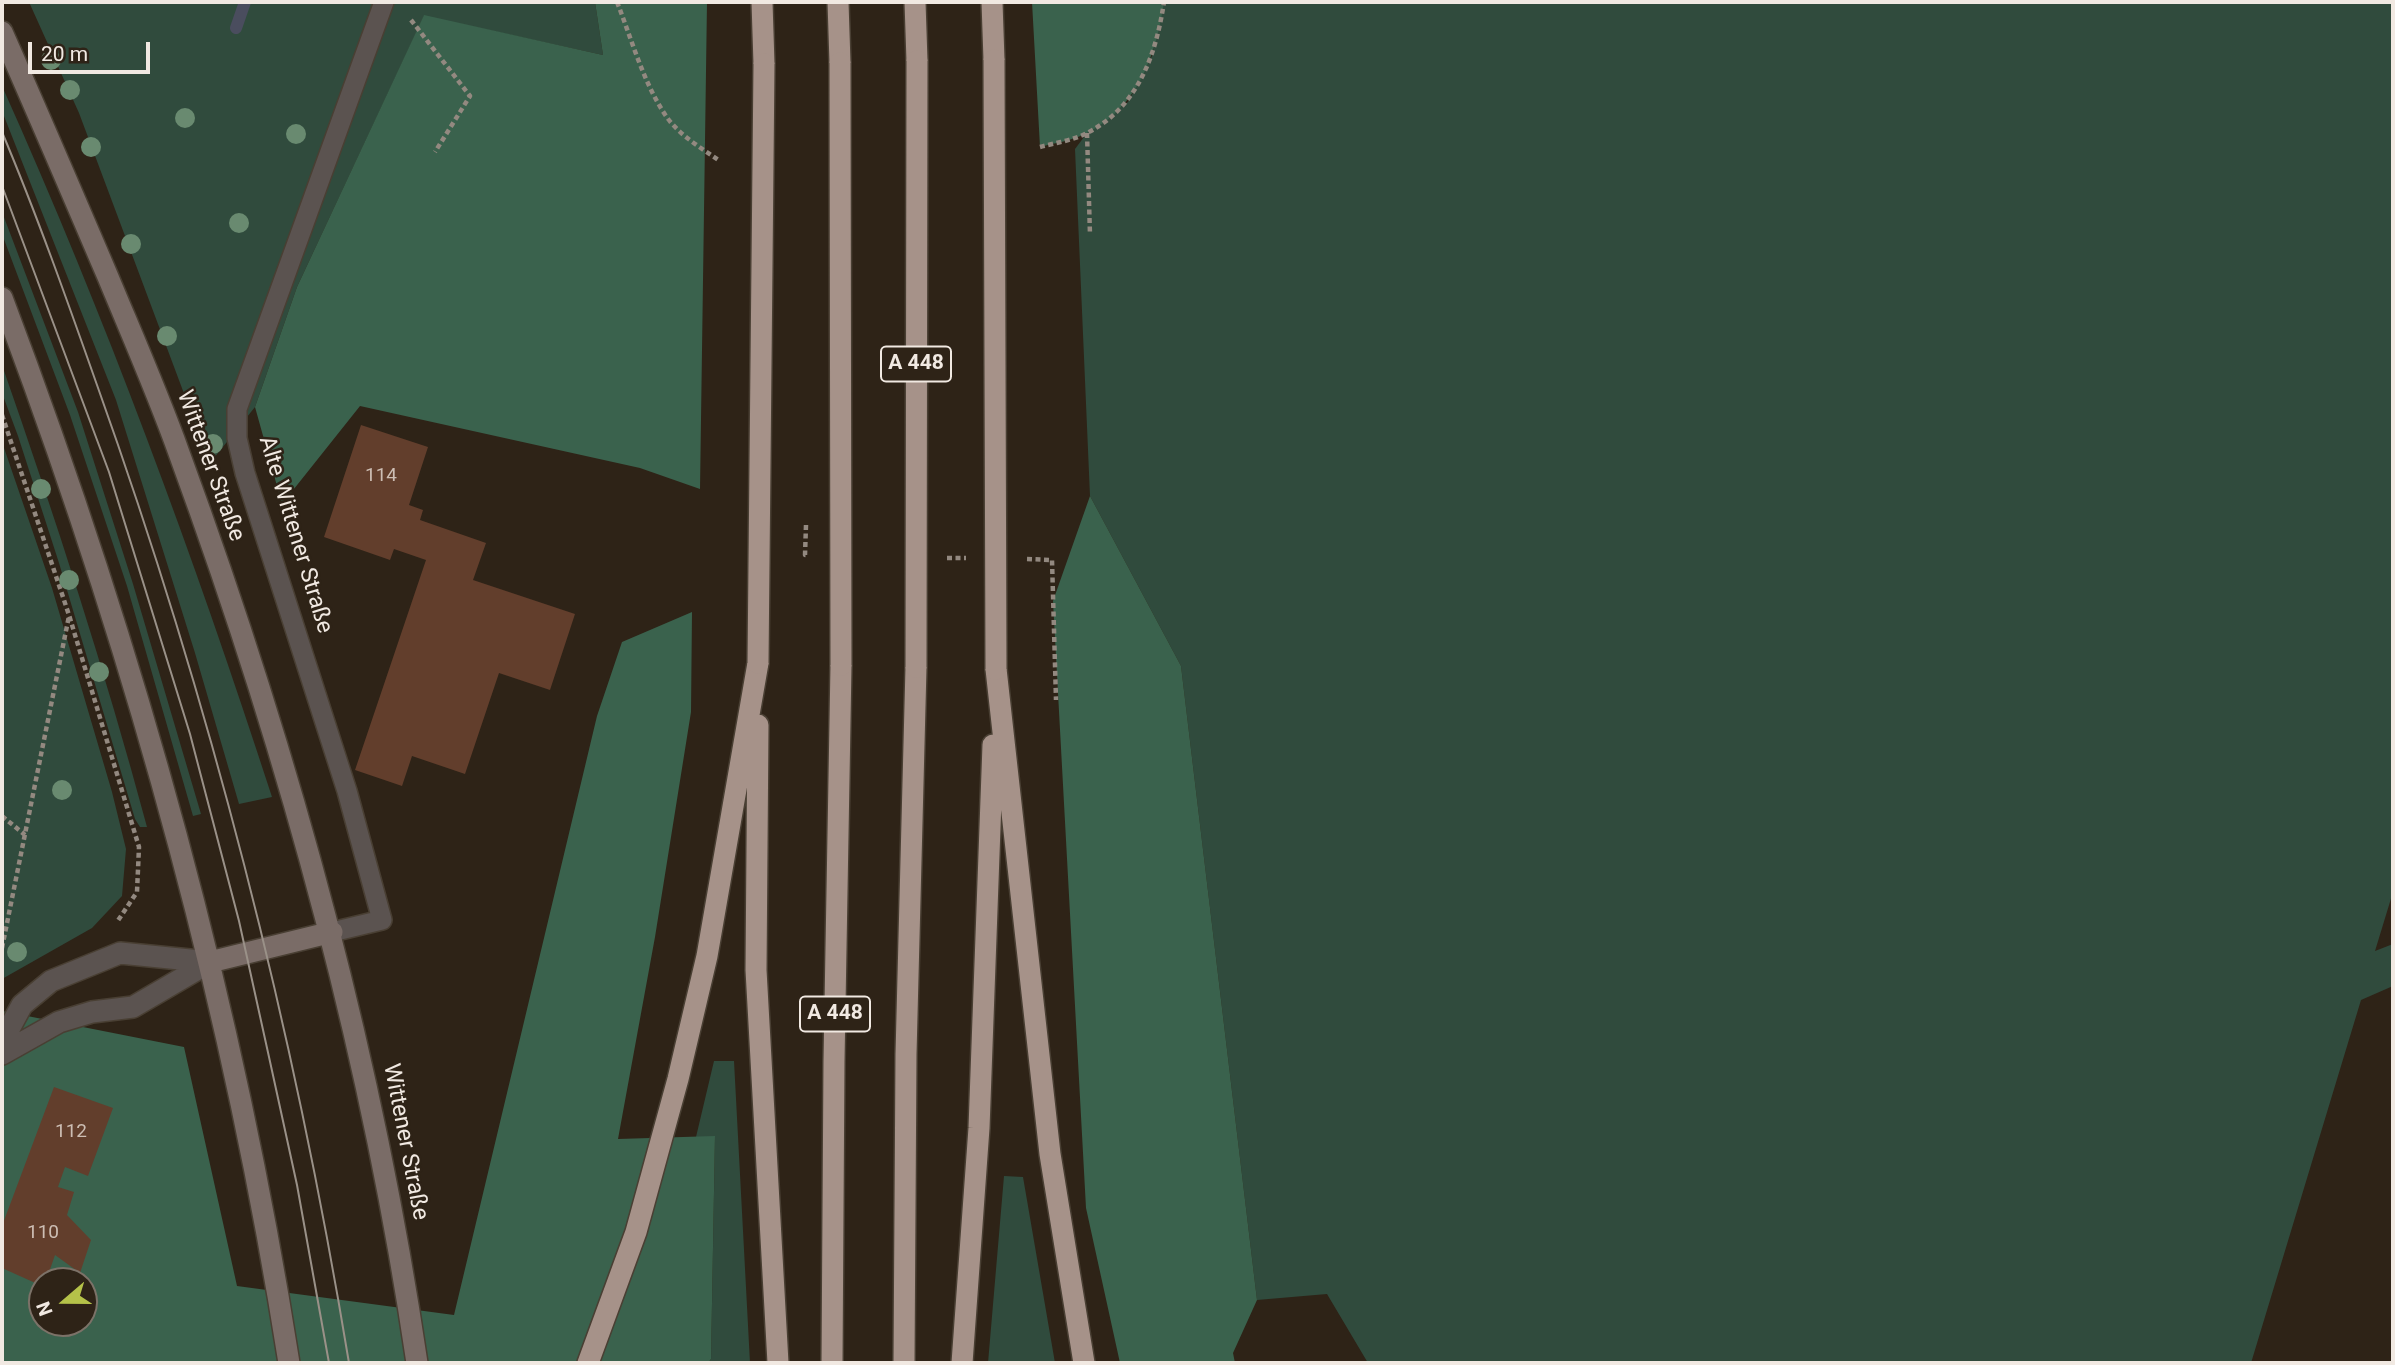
<!DOCTYPE html>
<html>
<head>
<meta charset="utf-8">
<style>
  body { margin:0 }
  #map { position:relative; width:2395px; height:1365px; overflow:hidden; background:#2e2317; font-family:Roboto,sans-serif }
  canvas { display:block }
  .frame { position:absolute; inset:0; border:4px solid #f1e9e2; pointer-events:none }
  .north { position:absolute; left:28px; top:1267px; width:70px; height:70px; box-sizing:border-box; background:#2e2317; border:2px solid #7c7268; border-radius:50%; rotate:250deg; font-size:19px; font-weight:700; line-height:28px; text-align:center; color:#f1e9e2 }
  .north::after { content:''; display:block; margin:auto; width:24px; height:32px; background:#b5c249; clip-path:polygon(50% 0,100% 100%,50% 72%,0 100%) }
  .scale { position:absolute; left:28px; top:42px; width:122px; height:32px; box-sizing:border-box; border:4px solid #f1e9e2; border-top:0; padding-left:9px; font-size:21px; line-height:24px; white-space:nowrap; color:#f1e9e2; -webkit-text-stroke:5px #2e2317; paint-order:stroke }
</style>
</head>
<body>
<div id="map">
<canvas width="2395" height="1365"></canvas>
<div class="frame"></div>
<div class="north">N</div>
<div class="scale">20 m</div>
</div>
<script>
const c = document.querySelector('canvas').getContext('2d');
c.lineJoin = 'round';
function paint(path, color) {
  c.fillStyle = color;
  c.fill(path, 'evenodd');
}
function stroke(path, color, width, dash) {
  c.strokeStyle = color;
  c.lineWidth = width;
  c.lineCap = dash ? 'butt' : 'round';
  c.setLineDash(dash || []);
  c.stroke(path);
}
function write(font, color, halo, rows, align = 'center') {
  c.font = font + ' Roboto,sans-serif';
  c.lineWidth = 5;
  c.setLineDash([]);
  c.textBaseline = 'middle';
  c.strokeStyle = halo;
  c.fillStyle = color;
  for (const [text, x, y, turn = 0] of rows) {
    c.save();
    c.translate(x, y);
    c.rotate((+turn || 0) * Math.PI / 180);
    c.textAlign = isNaN(turn) ? turn : align;
    if (halo) c.strokeText(text, 0, 0);
    c.fillText(text, 0, 0);
    c.restore();
  }
}
paint(new Path2D(`
  M29,2H595L603,55L424,16L297,287L255,407L210,463L79,113Z
  M1164,2H2393V892L2375,951L2393,944V986L2361,1000L2251,1363H1368L1327,1294L1257,1300L1181,666L1090,496L1075,149L1087,133L1128,102L1152,56Z
  M2,86C106,318 194,556 272,797L239,804L195,653L116,400L2,111Z
  M2,212L78,412L133,584L201,814L193,816L127,586L70,415L2,234Z
  M2,365C55,517 105,670 147,827H140L135,819L59,563L18,436L2,393Z
  M2,442L52,588L112,792L126,849L122,896L92,928L2,979Z
  M714,1061H734L750,1363H708L711,1359L715,1137H696Z
  M1004,1176L1023,1177L1055,1363H988Z`), '#304b3d');
paint(new Path2D(`
  M595,2H707L700,489L640,468L360,406L282,504L255,407L297,287L424,15L603,55Z
  M1032,2H1164C1156,55 1138,107 1087,133C1074,140 1055,143 1040,147Z
  M1090,496L1181,666L1257,1300L1233,1353L1235,1363H1120L1086,1208L1053,601Z
  M692,612L691,712L655,937L618,1139L715,1136L711,1359L708,1363H2V1011L184,1047L237,1286L454,1315L597,716L622,642ZM42,1281H84V1323H42Z`), '#3a624d');
stroke(new Path2D(`
  M236,28L245,2`), '#4a4d5e', 12);
paint(new Path2D(`
  M361,425L428,447L409,505L423,510L420,520L486,543L473,580L575,614L550,690L499,673L465,774L412,756L402,786L355,770L426,560L394,549L390,560L324,537Z
  M54,1087L113,1108L88,1176L65,1167L58,1187L74,1192L67,1215L91,1240L80,1273L55,1255L46,1281H42V1286L2,1268V1226Z`), '#623e2c');
const service = new Path2D(`
  M332,932L382,920L347,791L245,473L237,438V409L384,2`);
const minor = new Path2D(`
  M2,1042L22,1005L51,981L120,953L210,962
  M2,1054L59,1022L92,1012L133,1007L210,962`);
const secondary = new Path2D(`
  M2,32C38,113 73,195 108,277C132,335 158,394 179,453C288,750 371,1050 417,1363
  M2,298C132,642 232,999 289,1363
  M210,962L332,932`);
const motorway = new Path2D(`
  M762,2L764,64
  M838,2L840,63
  M915,2L917,61
  M992,2L994,60
  M996,669L1050,1154L1084,1363
  M758,725L756,970L778,1363
  M588,1363L636,1232L678,1079L707,956L758,663
  M832,1363L834,1061L841,665
  M904,1363L906,1054L916,667
  M962,1363L979,1128L993,745`);
stroke(service, '#493f33', 22);
stroke(minor, '#493f33', 24);
stroke(secondary, '#493f33', 24);
stroke(motorway, '#493f33', 24);
stroke(new Path2D(`
  M617,2C632,40 643,82 666,116C679,135 701,148 720,161
  M411,20L470,96L435,152
  M1087,133L1090,235
  M1040,147C1055,143 1074,140 1087,133C1138,107 1156,55 1164,2
  M2,415L69,615L139,847L137,892L117,922
  M806,525L805,555H809
  M947,558H966
  M1027,559L1052,560L1056,700
  M2,816L25,835
  M2,948L69,616`), '#938980', 4.5, [5, 3.5]);
stroke(service, '#5b5350', 19);
stroke(minor, '#5b5350', 21);
stroke(secondary, '#7a6c67', 21);
stroke(motorway, '#a69289', 21);
stroke(new Path2D(`
  M2,132C37,215 67,300 97,385C211,704 294,1029 349,1363
  M2,186L109,472L190,734L239,921L269,1057L297,1185L329,1363`), '#9a9188', 2);
const motorwayBridge = new Path2D(`
  M994,60L996,669
  M840,63L841,665
  M758,663L764,64
  M916,667L917,61`);
stroke(motorwayBridge, '#493f33', 24, []);
stroke(motorwayBridge, '#a69289', 21);
c.fillStyle = '#698a70';
for (const [x, y] of [
  [51,60],
  [70,90],
  [185,118],
  [296,134],
  [91,147],
  [239,223],
  [131,244],
  [167,336],
  [213,444],
  [41,489],
  [69,580],
  [99,672],
  [62,790],
  [17,952]
]) {
  c.beginPath();
  c.arc(x, y, 10, 0, 2 * Math.PI);
  c.fill();
}
write('19px', '#cdbeb4', null, [
  ["114",381,476],
  ["112",71,1132],
  ["110",43,1233]
]);
for (const [x, y, w] of [
  [916,364,70],
  [835,1014,70]
]) {
  const box = new Path2D();
  box.roundRect(x - w / 2, y - 17.5, w, 35, 5);
  c.fillStyle = '#2e2317';
  c.fill(box);
  stroke(box, '#f1e9e2', 2);
}
write('bold 21px', '#f1e9e2', null, [
  ["A 448",916,364],
  ["A 448",835,1014]
]);
write('23px', '#f1e9e2', '#2e2317', [
  ["Wittener Straße",210,466,70],
  ["Alte Wittener Straße",295,535,73],
  ["Wittener Straße",405,1142,79]
]);
</script>
</body>
</html>
